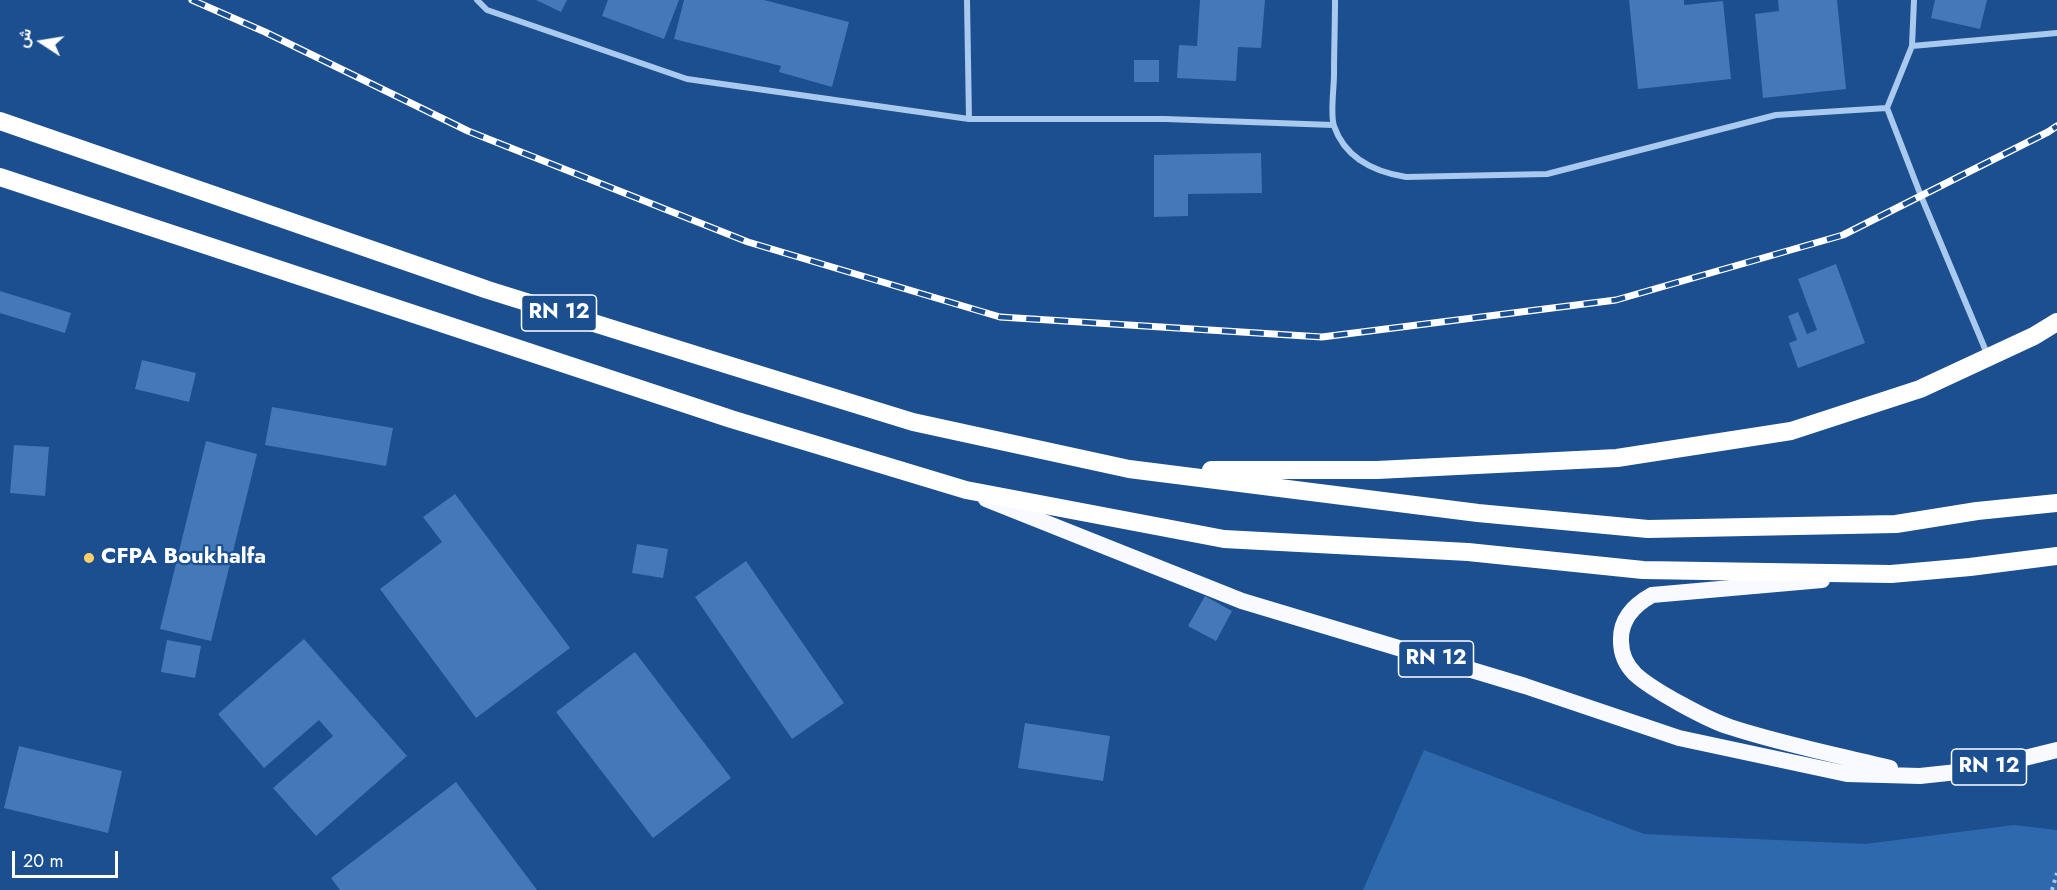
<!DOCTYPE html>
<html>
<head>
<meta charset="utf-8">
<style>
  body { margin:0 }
  #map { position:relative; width:2057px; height:890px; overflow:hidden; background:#1b4f8f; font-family:Jost,Vazirmatn,sans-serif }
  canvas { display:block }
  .north { position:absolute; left:12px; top:12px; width:60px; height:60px; -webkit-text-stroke:4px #1b4f8f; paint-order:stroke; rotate:282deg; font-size:16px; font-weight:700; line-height:24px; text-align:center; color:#fff }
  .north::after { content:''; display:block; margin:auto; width:21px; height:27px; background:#fff; clip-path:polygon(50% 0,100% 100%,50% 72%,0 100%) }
  .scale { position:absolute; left:12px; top:851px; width:106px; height:27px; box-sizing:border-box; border:3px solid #fff; border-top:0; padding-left:8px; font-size:18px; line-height:21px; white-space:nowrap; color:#fff; -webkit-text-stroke:4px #1b4f8f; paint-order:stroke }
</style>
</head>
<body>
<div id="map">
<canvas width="2057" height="890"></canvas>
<div class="north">ش</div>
<div class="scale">20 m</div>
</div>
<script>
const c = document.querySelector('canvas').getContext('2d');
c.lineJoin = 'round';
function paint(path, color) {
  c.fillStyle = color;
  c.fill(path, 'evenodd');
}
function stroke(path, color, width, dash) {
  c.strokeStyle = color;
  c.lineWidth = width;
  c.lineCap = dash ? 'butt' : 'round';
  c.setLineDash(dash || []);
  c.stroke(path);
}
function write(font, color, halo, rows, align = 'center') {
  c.font = font + ' Jost,sans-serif';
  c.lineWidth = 4.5;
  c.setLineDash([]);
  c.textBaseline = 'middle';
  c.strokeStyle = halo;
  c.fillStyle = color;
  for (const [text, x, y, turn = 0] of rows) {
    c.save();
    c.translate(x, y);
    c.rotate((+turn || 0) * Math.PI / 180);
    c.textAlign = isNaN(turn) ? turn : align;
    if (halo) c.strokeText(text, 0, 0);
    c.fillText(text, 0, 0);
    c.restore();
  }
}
paint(new Path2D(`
  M1424,750L1644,834L1865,844L2014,825L2057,830V890H1363Z`), '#2e69ad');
paint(new Path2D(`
  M536,0H567L561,12Z
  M608,0H679L664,39L602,16Z
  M684,0H764L849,22L832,87L779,72L781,66L674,39Z
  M1200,0H1265L1261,48L1238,47L1236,81L1177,78L1179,45L1197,46Z
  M1629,0H1684V5L1723,1L1731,79L1638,89Z
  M1778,0H1837L1846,89L1763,98L1755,14L1779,11Z
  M1935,0H1987L1980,29L1931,18Z
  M1134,60H1159V82H1134Z
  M1261,153L1262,193L1188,194V216L1154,217V155Z
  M1836,264L1865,343L1798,368L1789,343L1797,340L1788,316L1798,312L1807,334L1817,330L1798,279Z
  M0,291L71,313L65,333L0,313Z
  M142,360L196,373L189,402L135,389Z
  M272,407L393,428L386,466L265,445Z
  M206,441L257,454L211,641L160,629Z
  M14,445L49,447L45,496L10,493Z
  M455,494L570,648L476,718L380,589L442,542L423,517Z
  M637,544L668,549L663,578L632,573Z
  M746,561L844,703L792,739L695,597Z
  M1205,596L1232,611L1216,641L1188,626Z
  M304,639L407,756L316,836L273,788L333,736L319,720L264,768L218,714Z
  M167,640L201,646L195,678L161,672Z
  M635,652L731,778L653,838L556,712Z
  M1025,723L1110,736L1103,781L1018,768Z
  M19,746L122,771L108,833L4,808Z
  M456,782L537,890H340L331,878Z`), '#4478b7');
stroke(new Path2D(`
  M2052,890L2057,873`), '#a9c9ee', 4, [3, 4.5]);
stroke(new Path2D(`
  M477,0L487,10L687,79L969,119H1165L1333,125
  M967,0L969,119
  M1335,0C1335,25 1334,50 1334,75C1334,88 1330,115 1334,126C1345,158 1375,172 1406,177L1547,174L1776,115L1887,108
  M1914,0L1912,46L1887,108L1921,196L1988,356
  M1912,46L2057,33`), '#a9c9ee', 6);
stroke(new Path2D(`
  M986,499L1242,601L1525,686L1679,738L1847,774L1920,776L1976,770L2057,750
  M1822,580L1652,595C1634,605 1620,619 1621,641C1621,653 1626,665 1635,674C1652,690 1708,720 1730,727C1782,744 1837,755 1890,768`), '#f8faff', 16);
stroke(new Path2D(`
  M0,121L488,290L725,364L913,422L1129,469L1478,513L1648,529L1896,524L1977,511L2057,503
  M0,177L731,419L966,490L1224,539L1468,552L1643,570L1891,574L1970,567L2057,556
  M1211,470H1377L1617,458L1791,431L1920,389L2034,336L2057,322`), '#fff', 18);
const rail = new Path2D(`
  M192,0L265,32L468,131L748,242L1000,317L1322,337L1616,300L1843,235L2048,132L2057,126`);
stroke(rail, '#fff', 7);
stroke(rail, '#1b4f8f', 4.5, [14]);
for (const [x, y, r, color] of [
  [89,558,6,"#ffd166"]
]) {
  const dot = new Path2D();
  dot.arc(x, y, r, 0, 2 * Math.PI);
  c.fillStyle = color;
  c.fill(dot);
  stroke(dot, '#1b4f8f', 2);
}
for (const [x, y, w] of [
  [559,313,75],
  [1436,659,75],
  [1989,767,75]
]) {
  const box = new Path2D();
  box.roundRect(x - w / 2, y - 18, w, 36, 4.5);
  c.fillStyle = '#1b4f8f';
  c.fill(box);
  stroke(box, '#fff', 1.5);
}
write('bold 21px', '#fff', null, [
  ["RN 12",559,313],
  ["RN 12",1436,659],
  ["RN 12",1989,767]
]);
write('bold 22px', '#fff', '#1b4f8f', [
  ["CFPA Boukhalfa",101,558]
], 'left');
</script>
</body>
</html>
